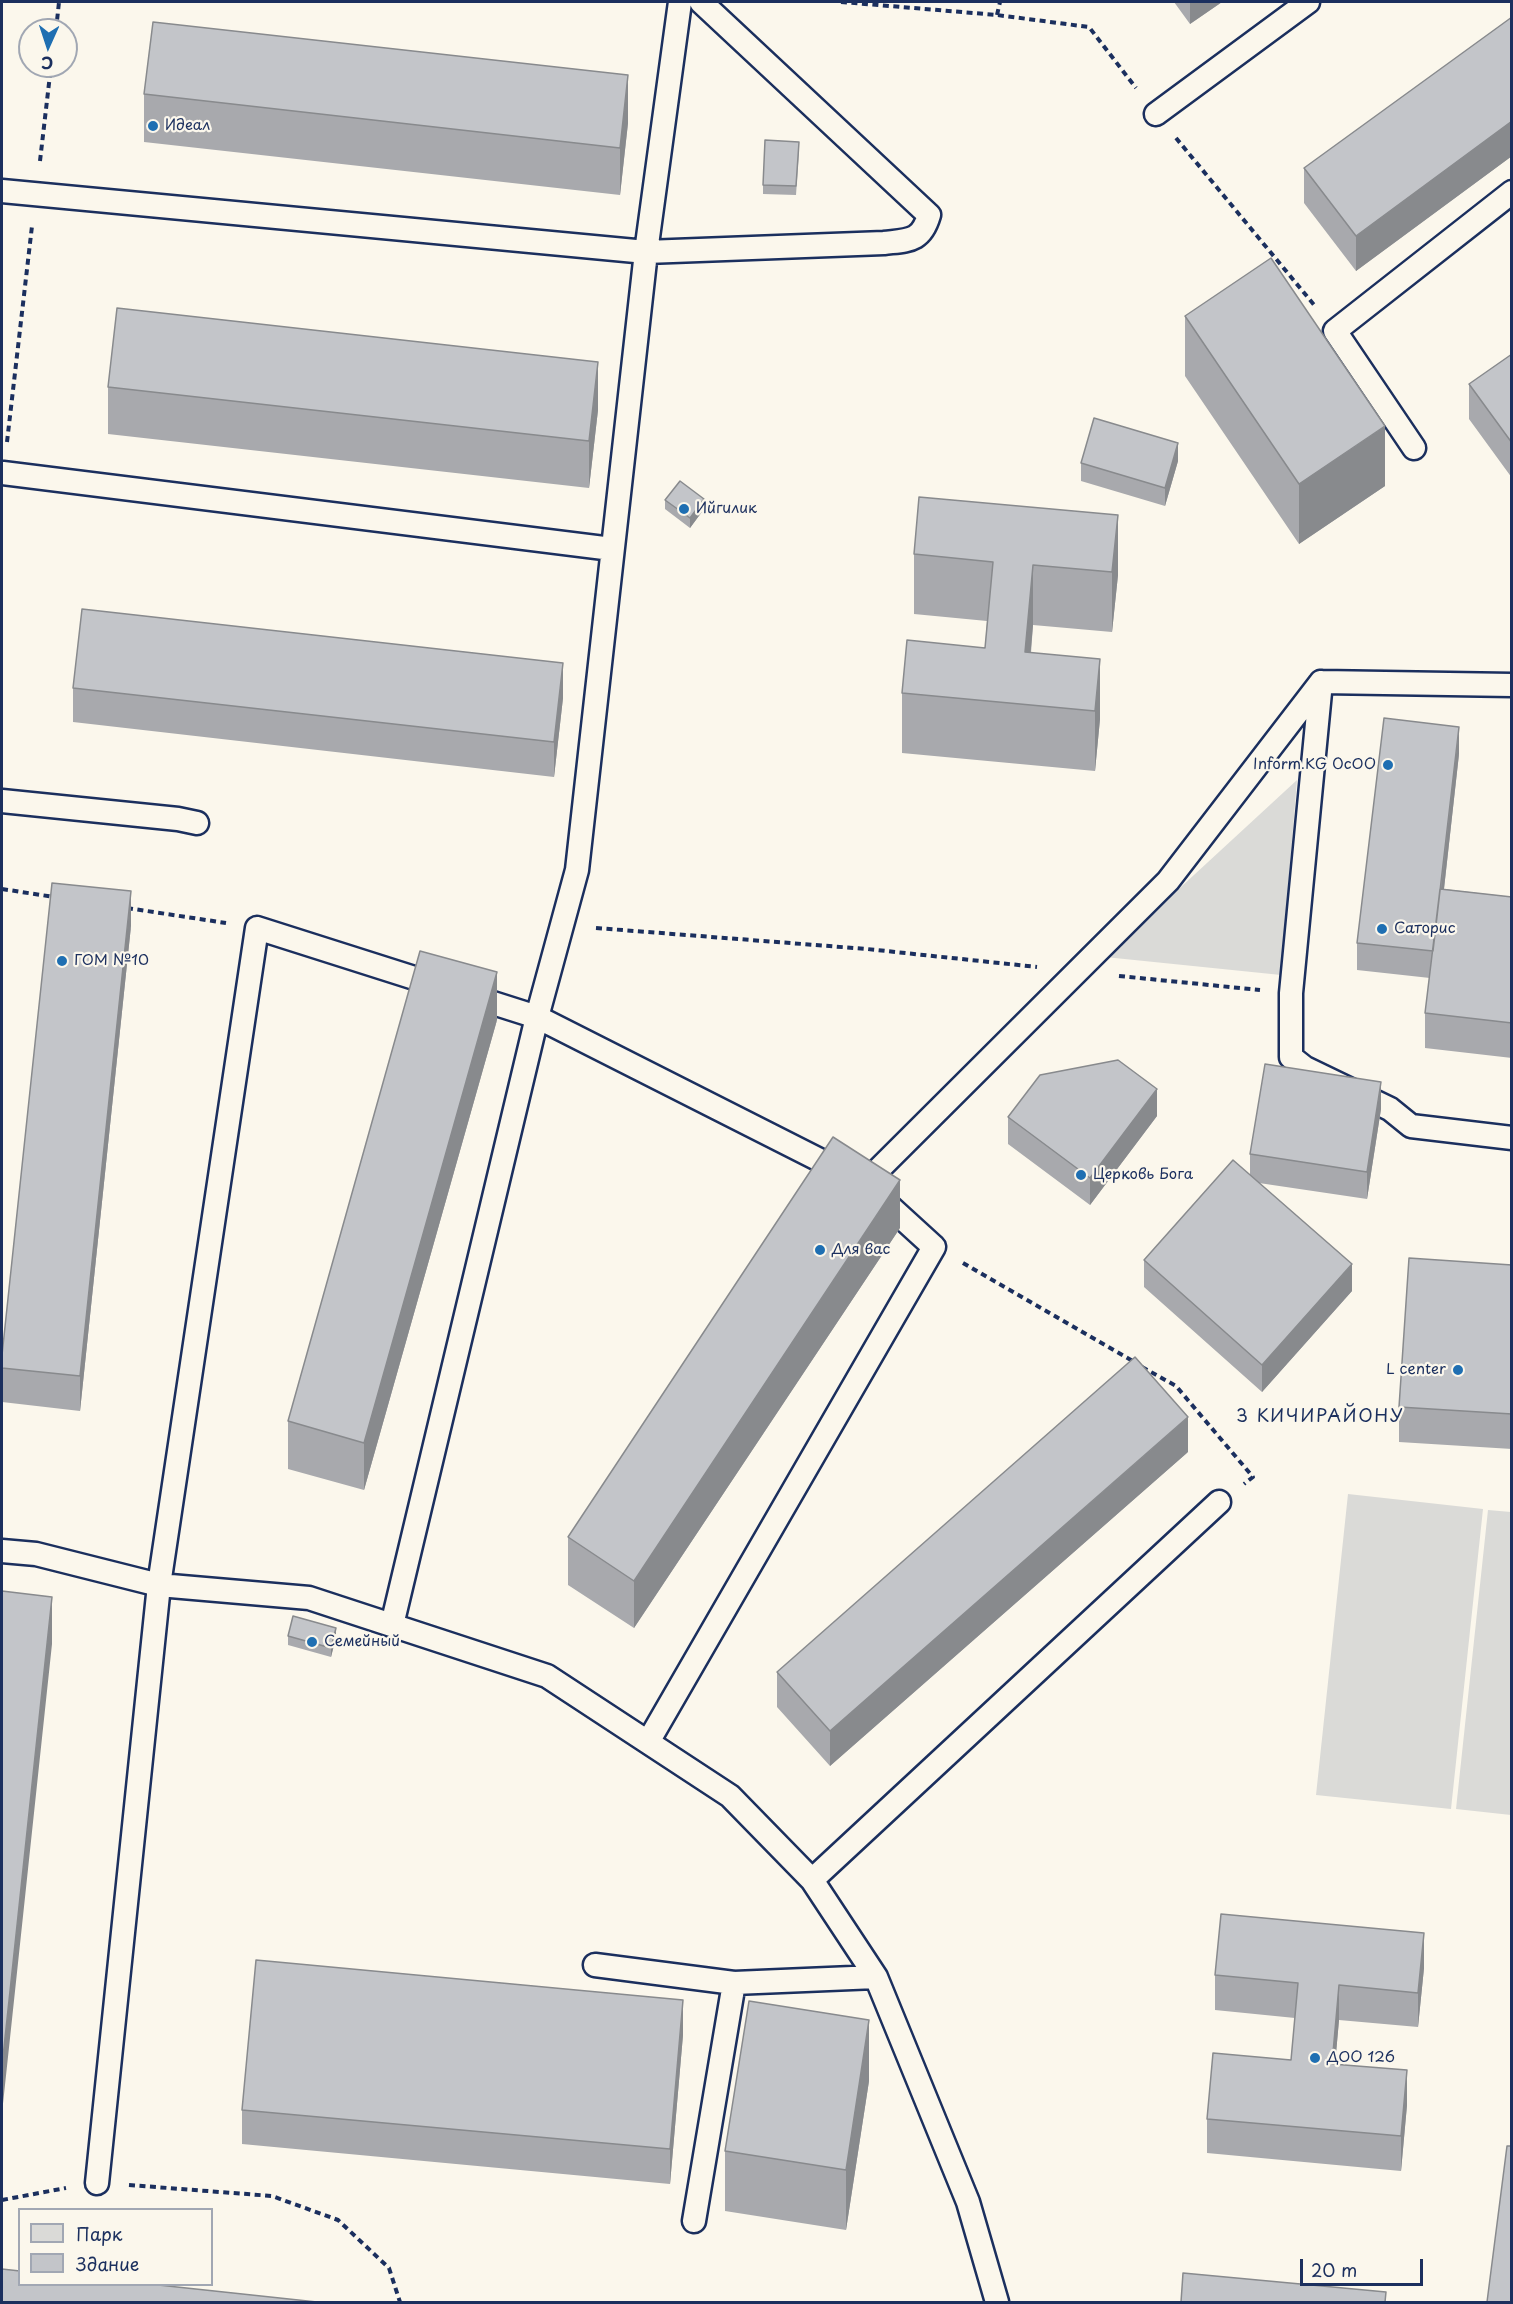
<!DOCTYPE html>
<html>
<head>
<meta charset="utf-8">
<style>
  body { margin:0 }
  #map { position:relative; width:1513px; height:2304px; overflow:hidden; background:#fbf7ec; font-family:"Playpen Sans",sans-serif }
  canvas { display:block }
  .frame { position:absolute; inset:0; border:3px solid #1b2f5e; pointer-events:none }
  .legend { position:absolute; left:18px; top:2208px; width:195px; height:78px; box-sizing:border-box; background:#fbf7ec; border:2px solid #a1a7b3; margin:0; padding:8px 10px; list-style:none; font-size:18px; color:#1b2f5e }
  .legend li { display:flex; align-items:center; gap:12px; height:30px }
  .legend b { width:30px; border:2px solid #a1a7b3 }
  .north { position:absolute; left:18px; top:18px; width:60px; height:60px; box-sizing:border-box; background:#fbf7ec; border:2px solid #a1a7b3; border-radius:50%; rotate:183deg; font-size:16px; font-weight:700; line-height:24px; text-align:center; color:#1b2f5e }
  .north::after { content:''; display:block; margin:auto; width:21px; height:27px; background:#1f6fb2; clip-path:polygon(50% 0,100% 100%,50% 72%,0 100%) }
  .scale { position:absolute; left:1300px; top:2259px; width:123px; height:27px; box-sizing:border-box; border:3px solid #1b2f5e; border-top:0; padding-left:8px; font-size:18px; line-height:21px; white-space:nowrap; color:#1b2f5e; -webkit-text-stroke:4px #fbf7ec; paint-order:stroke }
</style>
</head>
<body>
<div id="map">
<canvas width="1513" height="2304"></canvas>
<div class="frame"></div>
<ul class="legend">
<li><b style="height:16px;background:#dadad7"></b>Парк</li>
<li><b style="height:16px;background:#c3c5c9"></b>Здание</li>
</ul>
<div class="north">С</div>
<div class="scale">20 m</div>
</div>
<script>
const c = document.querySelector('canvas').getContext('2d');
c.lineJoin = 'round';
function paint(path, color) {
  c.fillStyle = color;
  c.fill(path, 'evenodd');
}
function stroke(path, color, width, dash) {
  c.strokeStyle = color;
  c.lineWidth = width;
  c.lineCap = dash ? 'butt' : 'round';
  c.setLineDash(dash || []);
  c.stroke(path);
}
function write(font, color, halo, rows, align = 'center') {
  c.font = font + ' "Playpen Sans",sans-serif';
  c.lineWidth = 4.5;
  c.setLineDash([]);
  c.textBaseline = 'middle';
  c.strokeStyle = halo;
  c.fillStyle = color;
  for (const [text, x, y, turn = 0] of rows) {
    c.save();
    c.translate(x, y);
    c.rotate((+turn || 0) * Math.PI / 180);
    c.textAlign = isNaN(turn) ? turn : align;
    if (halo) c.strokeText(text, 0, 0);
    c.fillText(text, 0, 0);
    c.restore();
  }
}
paint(new Path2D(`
  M1297,780L1281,975L1105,957Z
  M1348,1494L1483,1509L1451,1809L1316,1795Z
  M1488,1510L1511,1512V1815L1456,1809Z`), '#dadad7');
const service = new Path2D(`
  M680,2L646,252L577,870L537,1017L865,1183L1168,881L1321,682
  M1156,114L1308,2
  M2,191L646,252L884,243C909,240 921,242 929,215L701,2
  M1414,448L1335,331L1512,192
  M3,473L612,549
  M1321,682L1291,993V1057L1305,1068L1390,1109L1411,1126L1512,1138
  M1321,682L1512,685
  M2,801L178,819L197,823
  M2,1551L36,1554L159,1585L309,1598L547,1676L730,1796L812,1880L876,1977L968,2202L997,2302
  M648,1742L934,1247L877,1195
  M812,1880L1219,1502
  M595,1965L734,1983L876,1977
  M97,2183L159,1585L257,928L537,1017L392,1625
  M694,2221L734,1983`);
stroke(service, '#1b2f5e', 27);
stroke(new Path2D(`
  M841,2L997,15L1089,27L1136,88
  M997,15L1000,2
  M56,30L59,2
  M1176,138L1315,306
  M40,161L51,66
  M7,442L32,226
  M2,889L54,897
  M127,908L226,923
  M596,928L867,949L1037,967
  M1119,976L1260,990
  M963,1263L1136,1363
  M1142,1367L1176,1386L1253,1477L1244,1484
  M129,2185L272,2196L338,2220L389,2268L400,2302
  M2,2200L66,2188`), '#1b2f5e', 4, [6, 4.5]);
stroke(service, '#fbf7ec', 22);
paint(new Path2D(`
  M1174,2H1222L1190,24Z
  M1512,17V156L1356,271L1304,203V168Z
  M144,94L628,123L620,195L144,142Z
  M799,151L796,195L763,194V185Z
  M1185,316L1385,486L1299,544L1185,376Z
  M1512,354V478L1469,419V384Z
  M108,387L598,410L589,488L108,434Z
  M1178,461L1165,506L1081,481V463Z
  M665,500L704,509L690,528L665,509Z
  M1118,515V575L1112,632L1033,625L1031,653L1100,659V719L1095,771L902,753V693L985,648L987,621L914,614V554Z
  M73,688L563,698L554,777L73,722Z
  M1459,754L1444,889L1512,897V1058L1425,1048V1013L1430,978L1357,970V943Z
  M131,926L80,1411L2,1402V1355Z
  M497,1020L364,1490L288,1469V1421Z
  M1381,1109L1367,1199L1259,1183L1352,1291L1262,1392L1144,1287V1260L1250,1175V1154Z
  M1157,1116L1090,1205L1008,1144V1117Z
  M900,1228L634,1628L568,1585V1537Z
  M1512,1265V1449L1399,1442V1407Z
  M1188,1452L830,1766L777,1707V1672Z
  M288,1636L336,1637L331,1657L288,1645Z
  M1424,1968L1418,2027L1339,2020L1335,2064L1407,2105L1401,2171L1207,2153V2119L1291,2060L1295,2018L1215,2010V1975Z
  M683,2035L670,2184L242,2144V2110Z
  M869,2081L846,2230L725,2211V2151Z`), '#a8a9ad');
paint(new Path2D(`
  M1190,2H1222L1190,24Z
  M628,75V123L620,195V148Z
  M1512,121V156L1356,271V236Z
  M598,362V410L589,488V441Z
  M1385,426V486L1299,544V484Z
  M1178,443V461L1165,506V488Z
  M704,499V509L690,528V518Z
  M1118,515V575L1112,632V572Z
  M1033,565V625L1026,704L1025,652Z
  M1100,659V719L1095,771V711Z
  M563,663V698L554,777V742Z
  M1459,727V754L1434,978V951Z
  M131,891V926L80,1411V1376Z
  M497,972V1020L364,1490V1443Z
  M1381,1082V1109L1367,1199V1172Z
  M1157,1089V1116L1090,1205V1178Z
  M900,1180V1228L634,1628V1581Z
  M1352,1264V1291L1262,1392V1365Z
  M1188,1417V1452L830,1766V1731Z
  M52,1597V1644L2,2113V2066Z
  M336,1628V1637L331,1657V1648Z
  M1424,1933V1968L1418,2027V1993Z
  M1339,1985V2020L1332,2099V2064Z
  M683,2000V2035L670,2184V2149Z
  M869,2020V2081L846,2230V2170Z
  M1407,2070V2105L1401,2171V2136Z`), '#888a8d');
const building = new Path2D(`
  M1512,17V121L1356,236L1304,168Z
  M153,22L628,75L620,148L144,94Z
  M765,140L799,142L796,186L763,185Z
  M1271,258L1385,426L1299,484L1185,316Z
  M117,308L598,362L589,441L108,387Z
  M1512,354V443L1469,384Z
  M1094,418L1178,443L1165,488L1081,463Z
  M680,481L704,499L690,518L665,500Z
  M919,497L1118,515L1112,572L1033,565L1025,652L1100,659L1095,711L902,693L907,640L985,648L993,562L914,554Z
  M82,609L563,663L554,742L73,688Z
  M1384,718L1459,727L1433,951L1357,943Z
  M52,883L131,891L80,1376L2,1368V1355Z
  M1440,889L1512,897V1023L1425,1013Z
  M420,951L497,972L364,1443L288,1421Z
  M1118,1060L1157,1089L1090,1178L1008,1117L1040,1075Z
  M1265,1064L1381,1082L1367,1172L1250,1154Z
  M833,1137L900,1180L634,1581L568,1537Z
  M1233,1160L1352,1264L1262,1365L1144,1260Z
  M1409,1258L1512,1265V1414L1399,1407Z
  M1135,1357L1188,1417L830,1731L777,1672Z
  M2,1591L52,1597L2,2066Z
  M293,1616L336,1628L331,1648L288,1636Z
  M1221,1914L1424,1933L1418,1993L1339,1985L1332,2064L1407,2070L1401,2136L1207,2119L1213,2053L1291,2060L1298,1983L1215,1975Z
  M256,1960L683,2000L670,2149L242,2110Z
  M749,2001L869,2020L846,2170L725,2151Z
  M1507,2146H1512V2302H1487Z
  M2,2269L20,2271V2284H149L317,2302H2Z
  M1183,2273L1386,2292L1385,2302H1181Z`);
paint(building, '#c3c5c9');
stroke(building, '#888a8d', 1.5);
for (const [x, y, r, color] of [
  [153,126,6,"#1f6fb2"],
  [684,509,6,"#1f6fb2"],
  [1388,765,6,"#1f6fb2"],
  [1382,929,6,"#1f6fb2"],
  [62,961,6,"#1f6fb2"],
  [1081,1175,6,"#1f6fb2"],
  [820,1250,6,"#1f6fb2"],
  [1458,1370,6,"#1f6fb2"],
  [312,1642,6,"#1f6fb2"],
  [1315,2058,6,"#1f6fb2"]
]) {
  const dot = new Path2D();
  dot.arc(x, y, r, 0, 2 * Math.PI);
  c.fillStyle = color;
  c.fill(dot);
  stroke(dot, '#fbf7ec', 2);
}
write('15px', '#1b2f5e', '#fbf7ec', [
  ["Идеал",165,126],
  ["Ийгилик",696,509],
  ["Inform.KG OcOO",1376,765,"right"],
  ["Саторис",1394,929],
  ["ГОМ №10",74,961],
  ["Церковь Бога",1093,1175],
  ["Для вас",832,1250],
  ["L center",1446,1370,"right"],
  ["Семейный",324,1642],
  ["ДОО 126",1327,2058]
], 'left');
c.letterSpacing = '1.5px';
write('18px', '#1b2f5e', '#fbf7ec', [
  ["3 КИЧИРАЙОНУ",1320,1417]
]);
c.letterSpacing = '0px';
</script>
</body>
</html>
